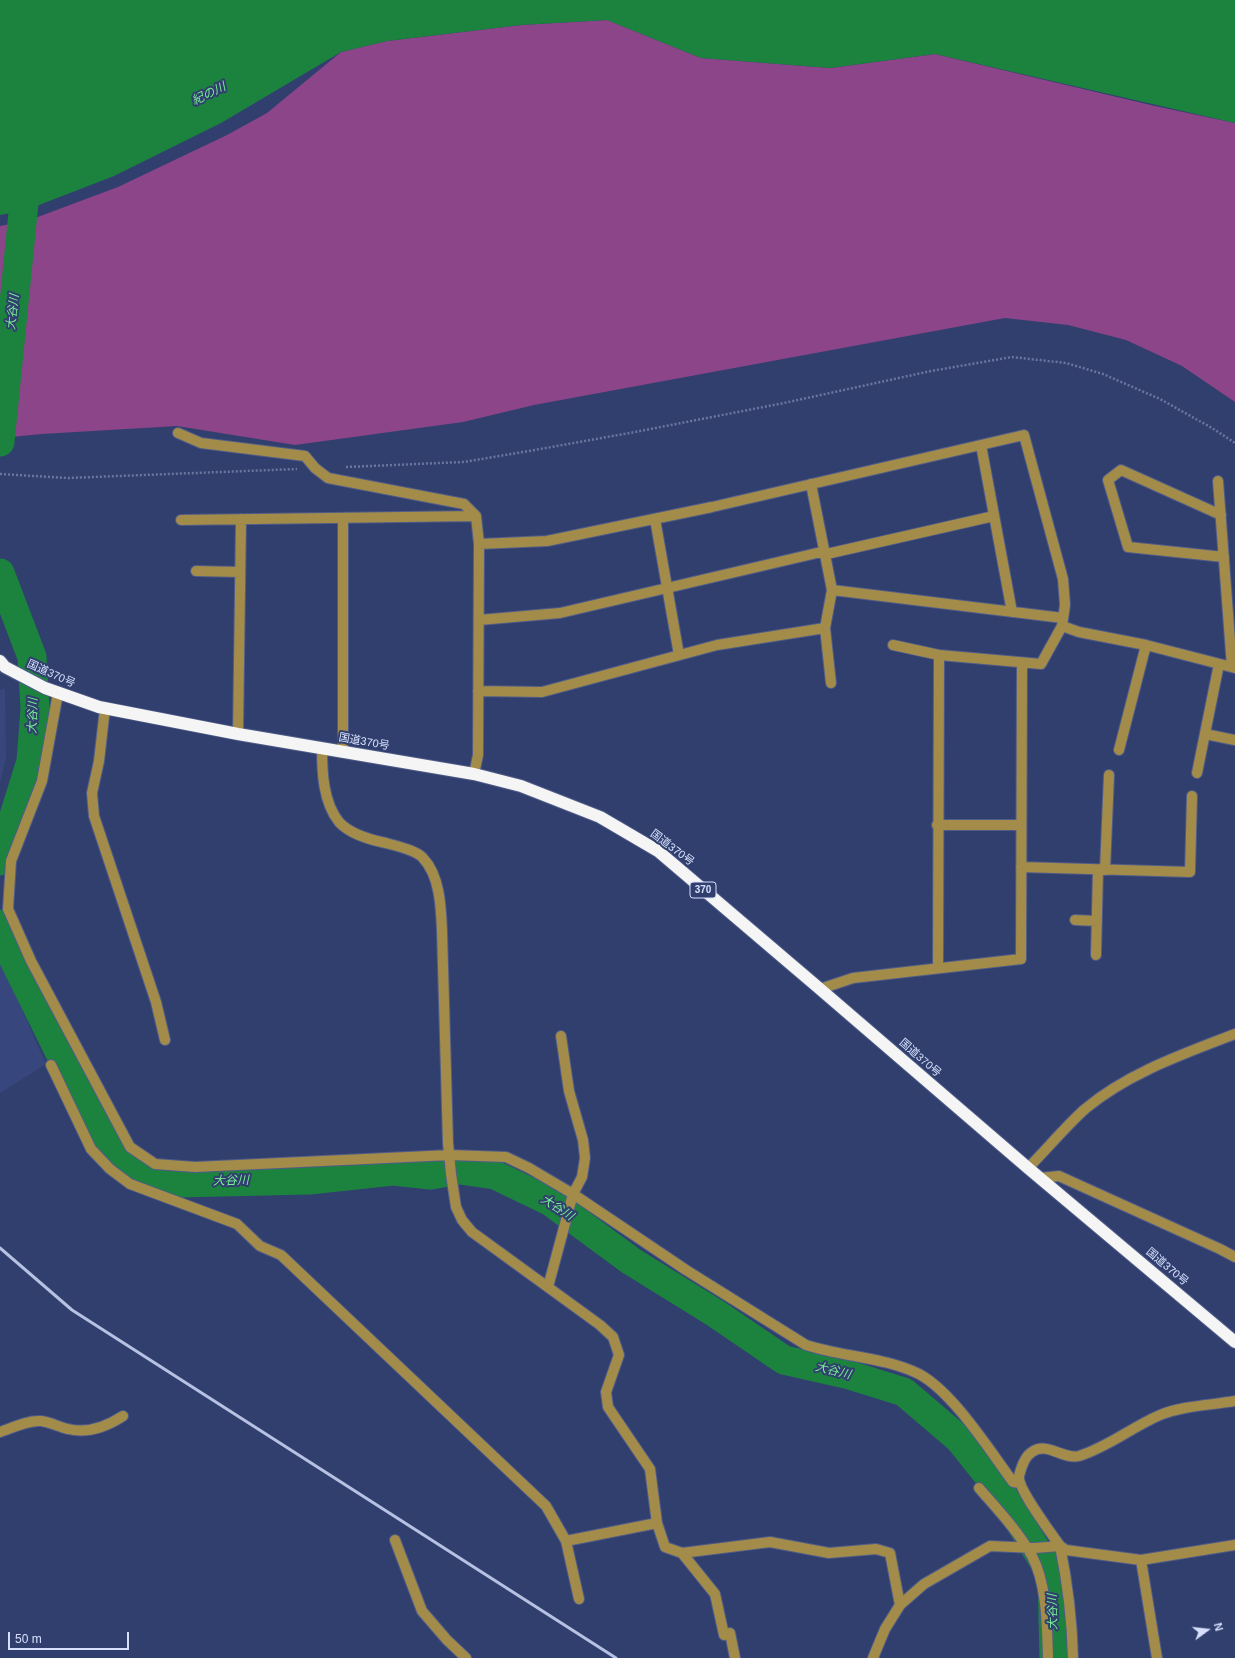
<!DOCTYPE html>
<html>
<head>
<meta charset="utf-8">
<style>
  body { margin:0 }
  #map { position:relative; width:1235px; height:1658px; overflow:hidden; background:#313f6e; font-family:Arial,sans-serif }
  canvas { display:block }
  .north { position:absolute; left:1187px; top:1610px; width:40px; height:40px; -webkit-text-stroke:3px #313f6e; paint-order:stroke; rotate:75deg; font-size:11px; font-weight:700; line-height:16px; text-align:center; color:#d6e0fd }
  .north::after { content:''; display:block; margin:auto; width:14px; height:18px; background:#d6e0fd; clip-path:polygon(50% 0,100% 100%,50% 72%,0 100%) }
  .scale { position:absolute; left:8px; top:1632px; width:121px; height:18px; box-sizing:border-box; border:2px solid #d6e0fd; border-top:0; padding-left:5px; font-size:12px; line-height:14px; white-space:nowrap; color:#d6e0fd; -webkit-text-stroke:3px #313f6e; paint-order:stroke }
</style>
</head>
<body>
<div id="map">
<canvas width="1235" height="1658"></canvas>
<div class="north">N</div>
<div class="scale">50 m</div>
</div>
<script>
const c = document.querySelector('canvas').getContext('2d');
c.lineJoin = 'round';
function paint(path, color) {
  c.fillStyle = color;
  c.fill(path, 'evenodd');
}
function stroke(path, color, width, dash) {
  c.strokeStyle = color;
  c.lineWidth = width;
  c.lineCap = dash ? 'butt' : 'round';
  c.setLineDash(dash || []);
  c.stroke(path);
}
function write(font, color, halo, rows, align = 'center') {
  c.font = font + ' Arial,"Noto Sans JP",sans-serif';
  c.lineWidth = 4;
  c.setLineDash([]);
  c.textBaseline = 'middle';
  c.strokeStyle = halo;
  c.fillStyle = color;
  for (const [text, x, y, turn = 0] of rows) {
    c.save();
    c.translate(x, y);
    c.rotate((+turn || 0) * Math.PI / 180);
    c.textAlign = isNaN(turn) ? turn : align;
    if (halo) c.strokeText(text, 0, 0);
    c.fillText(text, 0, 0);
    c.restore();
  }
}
paint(new Path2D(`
  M5,688L6,758L0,783V690Z
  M0,960L46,1064L0,1093Z`), '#37477d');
paint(new Path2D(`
  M607,20L701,58L830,68L935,54L1155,106L1235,123V402L1182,366L1126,340L1068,325L1005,318L534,405L463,422L295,445L177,426L42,434L0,438V226L27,221L118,187L227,135L267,113L341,52L387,41L521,25Z`), '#8c4588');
paint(new Path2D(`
  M0,0H1235V123L935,54L830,68L701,58L607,20L521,25L387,41L341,52L221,123L114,176L26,210L0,215Z`), '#1c833f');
stroke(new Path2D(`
  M0,442L26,183
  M0,573L32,657L35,709L31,761L0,861
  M0,924L13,958L59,1051L112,1148L140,1176L178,1183L309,1180L393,1171L431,1175L460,1170L495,1175L551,1202L631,1261L715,1313L784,1360L846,1374L904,1392L959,1439L999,1489L1052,1575L1054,1658`), '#1c833f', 29);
const minor = new Path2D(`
  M178,433L201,443L305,456L315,468L328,478L464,504L476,516L479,544L478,755L474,774
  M981,445L1012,612
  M1218,481L1232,667
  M811,484L832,590L825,628L831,683
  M1221,515L1121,470L1108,480L1128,547L1224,557
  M655,519L679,655
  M181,520L476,516
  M479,544L547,541L712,507L1024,435L1063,579L1065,605L1062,626L1041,664L939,655L893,645
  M196,571L240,572
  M832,590L1063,618
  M479,620L560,613L817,553H831L994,516
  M1062,626L1079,632L1146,645L1235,668
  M478,691L542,692L717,645L825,628
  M58,693L42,781L11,861L8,909L31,961L130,1147L155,1164L195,1167L450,1155L506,1157L529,1168L573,1194L686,1270L806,1345C843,1357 884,1357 919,1374C953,1392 990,1451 1013,1482L1020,1483
  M105,708L99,761L92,793L94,816L156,1002L165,1040
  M238,734L241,519
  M1205,734L1235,740
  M322,748C322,772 323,802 339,822C350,834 371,840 386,843C396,846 416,850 423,858C440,876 441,907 442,931L448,1143L451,1174L456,1207L462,1220L472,1232L600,1325L613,1337L619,1355L606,1392L608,1407L650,1469L657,1523L665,1547L682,1553L770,1542L829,1553L876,1549L890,1553L900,1605
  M1119,750L1146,645
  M343,752V518
  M1197,773L1219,664
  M937,825H1021
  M1021,867L1190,872L1192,796
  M1105,870L1109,775
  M1075,920L1097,921
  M1096,955L1098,870
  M938,968L939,655
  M820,989L853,978L1021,959L1022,663
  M51,1065L91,1149L110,1169L130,1184L237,1224L260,1246L281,1255L546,1506L566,1541L579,1599
  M1028,1168C1047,1149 1065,1127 1085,1109C1128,1073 1183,1054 1235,1034
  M1040,1178L1059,1176L1220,1249L1235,1257
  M548,1287L573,1194L582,1177L585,1158L583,1140L569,1091L561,1036
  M1235,1401C1212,1405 1181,1406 1160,1415C1132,1427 1108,1447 1079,1456C1063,1460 1047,1441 1032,1452C1025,1456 1021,1468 1019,1476C1017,1488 1051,1533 1060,1546L1066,1550L1141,1560L1235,1545
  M0,1432C12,1428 28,1420 41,1421C50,1422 59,1427 68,1429C88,1434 106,1427 123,1416
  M979,1488C998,1510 1018,1531 1032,1556C1047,1584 1047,1626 1048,1658
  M395,1540L422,1611L447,1640L466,1658
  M566,1541L657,1523
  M682,1553L715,1594L724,1635L730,1633L735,1658
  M1141,1560L1157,1658
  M873,1658L885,1629L900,1605L924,1584L990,1546L1035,1548L1060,1546C1068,1585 1072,1618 1073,1658`);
const highway = new Path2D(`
  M0,661L5,667L45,688L99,707L238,734L474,774L521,786L600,817L658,851L820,989L1028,1168L1235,1342`);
stroke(minor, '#4f5c88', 12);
stroke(highway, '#4f5c88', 14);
stroke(new Path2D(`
  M346,467L464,462L529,451L635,432L784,403L931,371L1012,357L1066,363L1103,374L1160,399L1212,428L1235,443
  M0,474L68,478L297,469`), '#6a769f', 2.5, [2, 2]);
stroke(minor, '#a38b4a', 10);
stroke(highway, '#f5f5f5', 12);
stroke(new Path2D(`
  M0,1248L72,1310L616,1658`), '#b7c1e2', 3);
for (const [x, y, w] of [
  [703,890,26]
]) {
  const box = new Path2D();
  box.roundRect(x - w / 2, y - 8, w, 16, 3);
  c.fillStyle = '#313f6e';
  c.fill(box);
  stroke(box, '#d6e0fd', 1);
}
write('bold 10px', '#d6e0fd', null, [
  ["370",703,890]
]);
write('11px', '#d6e0fd', '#313f6e', [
  ["国道370号",51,674,24],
  ["国道370号",364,742,10],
  ["国道370号",672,848,37],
  ["国道370号",920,1058,41],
  ["国道370号",1167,1267,40]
]);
write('italic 12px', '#76ef93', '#313f6e', [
  ["紀の川",209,94,-26],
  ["大谷川",13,312,-84],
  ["大谷川",33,716,-88],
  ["大谷川",231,1181,-1],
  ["大谷川",557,1208,33],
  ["大谷川",833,1371,14],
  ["大谷川",1053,1612,-91]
]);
</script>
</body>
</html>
